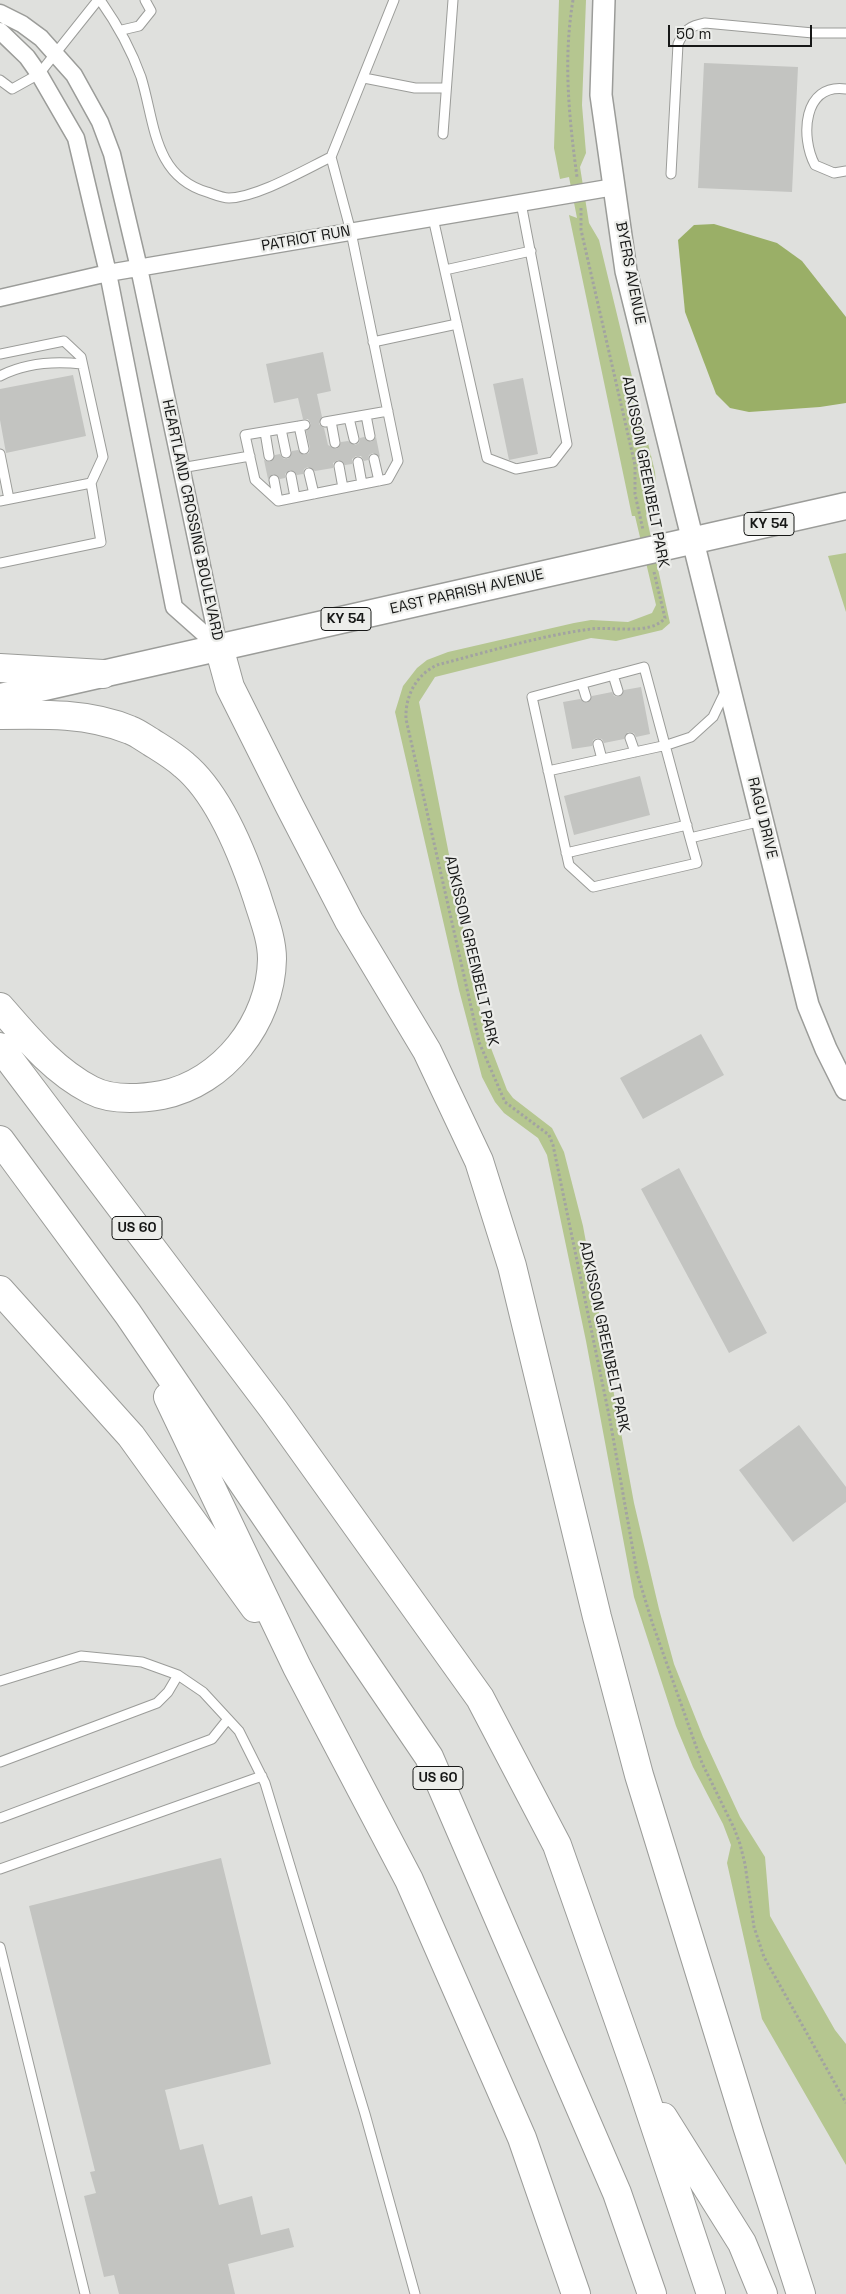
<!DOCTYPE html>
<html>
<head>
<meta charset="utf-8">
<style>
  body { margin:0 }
  #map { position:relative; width:846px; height:2294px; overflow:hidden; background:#dfe0dd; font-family:"Space Grotesk",sans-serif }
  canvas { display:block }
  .scale { position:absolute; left:668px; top:25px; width:144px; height:22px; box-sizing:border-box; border:2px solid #171817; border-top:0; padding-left:6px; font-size:15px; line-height:18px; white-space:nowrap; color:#171817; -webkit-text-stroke:4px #ecedea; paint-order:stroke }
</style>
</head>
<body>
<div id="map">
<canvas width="846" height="2294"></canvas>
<div class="scale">50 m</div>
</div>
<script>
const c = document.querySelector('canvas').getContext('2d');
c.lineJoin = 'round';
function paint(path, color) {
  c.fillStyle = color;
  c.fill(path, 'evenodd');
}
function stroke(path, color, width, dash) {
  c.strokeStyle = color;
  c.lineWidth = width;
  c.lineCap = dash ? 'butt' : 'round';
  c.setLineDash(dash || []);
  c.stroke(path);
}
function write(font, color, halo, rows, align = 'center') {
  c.font = font + ' "Space Grotesk",sans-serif';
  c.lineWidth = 4.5;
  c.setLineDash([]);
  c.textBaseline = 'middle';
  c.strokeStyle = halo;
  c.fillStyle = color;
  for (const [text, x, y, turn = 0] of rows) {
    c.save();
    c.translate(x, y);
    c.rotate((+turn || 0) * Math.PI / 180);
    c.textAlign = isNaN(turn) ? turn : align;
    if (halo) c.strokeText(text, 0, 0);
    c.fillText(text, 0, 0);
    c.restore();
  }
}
paint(new Path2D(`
  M559,0H586L582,105L586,153L580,167L589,223L599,240L655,472L657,497L646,515L670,623L662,630L616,641L591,638L435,677L419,702L476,992L486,1035L507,1090L513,1098L552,1128L564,1152L583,1226L634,1503L659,1609L674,1664L703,1737L740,1817L765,1857L770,1916L835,2030L846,2044V2165L762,2019L727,1863L731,1845L723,1824L693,1767L676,1726L634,1597L586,1341L547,1155L538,1138L504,1113L495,1102L482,1077L459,990L395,712L403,686L417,668L427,660L448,652L574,623L591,620L628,622L652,613L656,605L635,516H632L569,215L577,218L569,177L560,179L554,148Z
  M846,553V612L828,556Z`), '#b5c690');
paint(new Path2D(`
  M714,224L777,243L802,261L846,317V403L820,407L749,412L730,408L716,394L685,312L678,240L694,225Z`), '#9aaf67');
paint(new Path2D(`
  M704,63L798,67L792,192L698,188Z
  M323,352L331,391L317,394L322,417L319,424L324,428L328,445L336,449L339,447L341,442L348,441L355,445L359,443L360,438L364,437L371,442L376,437L380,457L373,453L369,455L368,460L364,461L361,456H356L352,459V464L345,465L338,460L333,463V468L315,471L308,467L304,469L303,474L297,475L290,470L285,474V478L280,479L273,474L268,479L264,460L270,462L275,455L280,454L284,459H288L292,451L298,450L303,455L309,453L310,448L306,431L311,424L308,419H303L298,398L274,403L266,364Z
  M73,375L86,436L6,453L0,420V389Z
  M523,378L538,454L509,460L493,384Z
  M641,687L650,734L636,737L634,733L628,732L624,739L604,743L602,739L597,738L593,740L592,746L572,749L563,702L580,699L587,703L592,696L612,692L614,696L619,697L624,690Z
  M640,776L650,815L574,835L564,796Z
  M701,1034L724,1075L643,1119L620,1078Z
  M679,1168L767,1333L729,1353L641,1189Z
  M799,1425L846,1487V1502L793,1542L739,1470Z
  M221,1858L271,2064L165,2090L180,2150L203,2144L219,2205L252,2196L261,2235L289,2228L294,2247L228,2264L235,2294H119L114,2275L104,2277L84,2196L96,2193L90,2172L95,2171L29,1906Z`), '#c3c4c1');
const service = new Path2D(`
  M100,0C117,24 131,49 141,77C155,122 153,176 207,192C213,194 222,198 229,198C258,197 304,170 331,157
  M122,30L139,26L151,11L145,0
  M364,78L415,88H445
  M0,80L12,89L39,74L98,0
  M846,89C803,83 800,137 815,165L834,173L846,171
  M443,134L453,0
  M671,174L678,44C684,30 690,26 705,23L813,33H846
  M433,218L487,458L516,469L553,462L567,444L521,203
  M445,270L531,251
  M373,342L457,324
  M0,354L64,341L81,357L103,457L91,483L101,542L0,563
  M0,376C25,363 55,361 82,364
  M366,415L370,436
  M349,418L354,439
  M331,421L335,443
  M325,422L388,411
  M305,425L245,435L255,480L278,501L388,479L398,461L351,232L331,157L394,0
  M299,426L304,449
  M281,429L286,453
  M265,432L269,456
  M0,454L9,499
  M374,459L379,481
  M358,462L362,484
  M339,466L343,488
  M181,468L250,456
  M309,473L314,494
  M291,476L295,497
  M274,480L278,501
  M0,501L91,483
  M613,675L618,691
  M582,684L586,697
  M630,738L635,752
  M598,744L602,759
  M548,771L667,745L691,737L713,717L726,690
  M690,838L644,667L532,697L569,865L593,887L697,863L690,838L762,821
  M566,853L687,825
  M0,1681L81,1656L142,1662L178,1675L203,1692L239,1731L265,1783L365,2114L415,2294
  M0,1762L157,1703L168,1692L178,1675
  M0,1818L212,1739L228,1719
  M0,1869L262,1776
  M0,1947L85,2294`);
const minor = new Path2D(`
  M0,13L22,24L41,38L74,75L100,122L112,154L139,268L219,647
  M0,31L27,57L39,74L76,138L108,273L174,607L219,647
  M0,298L108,273L614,187`);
const tertiary = new Path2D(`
  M604,0L601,95L626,271L808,1005L826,1049L846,1089`);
const primary = new Path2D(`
  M0,697L846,506`);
const motorway = new Path2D(`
  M219,647L230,687L289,805L349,921L427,1051L479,1161L512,1266L597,1617L639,1775L747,2126L801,2294
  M0,668L103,674
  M0,715C44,714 89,713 130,730C138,733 144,738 151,742C162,749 174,756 184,765C219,794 243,855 257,897C263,917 272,938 272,959C271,1022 223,1083 162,1095C139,1099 112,1101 91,1090C54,1071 27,1038 0,1007
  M0,1047L274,1410L480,1698L557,1845L640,2081L711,2294
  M0,1140L128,1314L429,1757L617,2193L652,2294
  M0,1290L131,1436L255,1608
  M168,1397L297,1667L409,1880L522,2138L576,2294
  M663,2117L742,2243L763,2294`);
stroke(service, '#9b9c99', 11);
stroke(minor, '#9b9c99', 19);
stroke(tertiary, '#9b9c99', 24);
stroke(primary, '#9b9c99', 29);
stroke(motorway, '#9b9c99', 30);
stroke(new Path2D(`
  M573,0C563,59 569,118 577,177
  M581,208V230L635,465V494L643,530
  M654,572L665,618C650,636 611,626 591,629C539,636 487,652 437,665C416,675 405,696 406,719L479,1042L505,1102L549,1135L553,1145L610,1420L637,1573L652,1622L702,1763L734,1828L740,1844L745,1864L754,1927L764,1957L846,2103`), '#a2a3a1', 3, [2.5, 2.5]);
stroke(service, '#fff', 9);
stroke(minor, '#fff', 16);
stroke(tertiary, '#fff', 21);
stroke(primary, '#fff', 26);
stroke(motorway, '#fff', 28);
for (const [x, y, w] of [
  [769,524,50],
  [346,619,50],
  [137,1228,50],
  [438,1778,50]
]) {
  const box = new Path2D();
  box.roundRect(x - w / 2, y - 11.5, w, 23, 4);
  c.fillStyle = '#ecedea';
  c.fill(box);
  stroke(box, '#171817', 1);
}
write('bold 14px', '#171817', null, [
  ["KY 54",769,524],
  ["KY 54",346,619],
  ["US 60",137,1228],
  ["US 60",438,1778]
]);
write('15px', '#171817', '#ecedea', [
  ["PATRIOT RUN",306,239,-10],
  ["BYERS AVENUE",630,273,79],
  ["ADKISSON GREENBELT PARK",645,472,79],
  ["HEARTLAND CROSSING BOULEVARD",192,520,78],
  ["EAST PARRISH AVENUE",467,592,-13],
  ["RAGU DRIVE",762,818,76],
  ["ADKISSON GREENBELT PARK",471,951,77],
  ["ADKISSON GREENBELT PARK",604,1337,78]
]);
</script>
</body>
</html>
